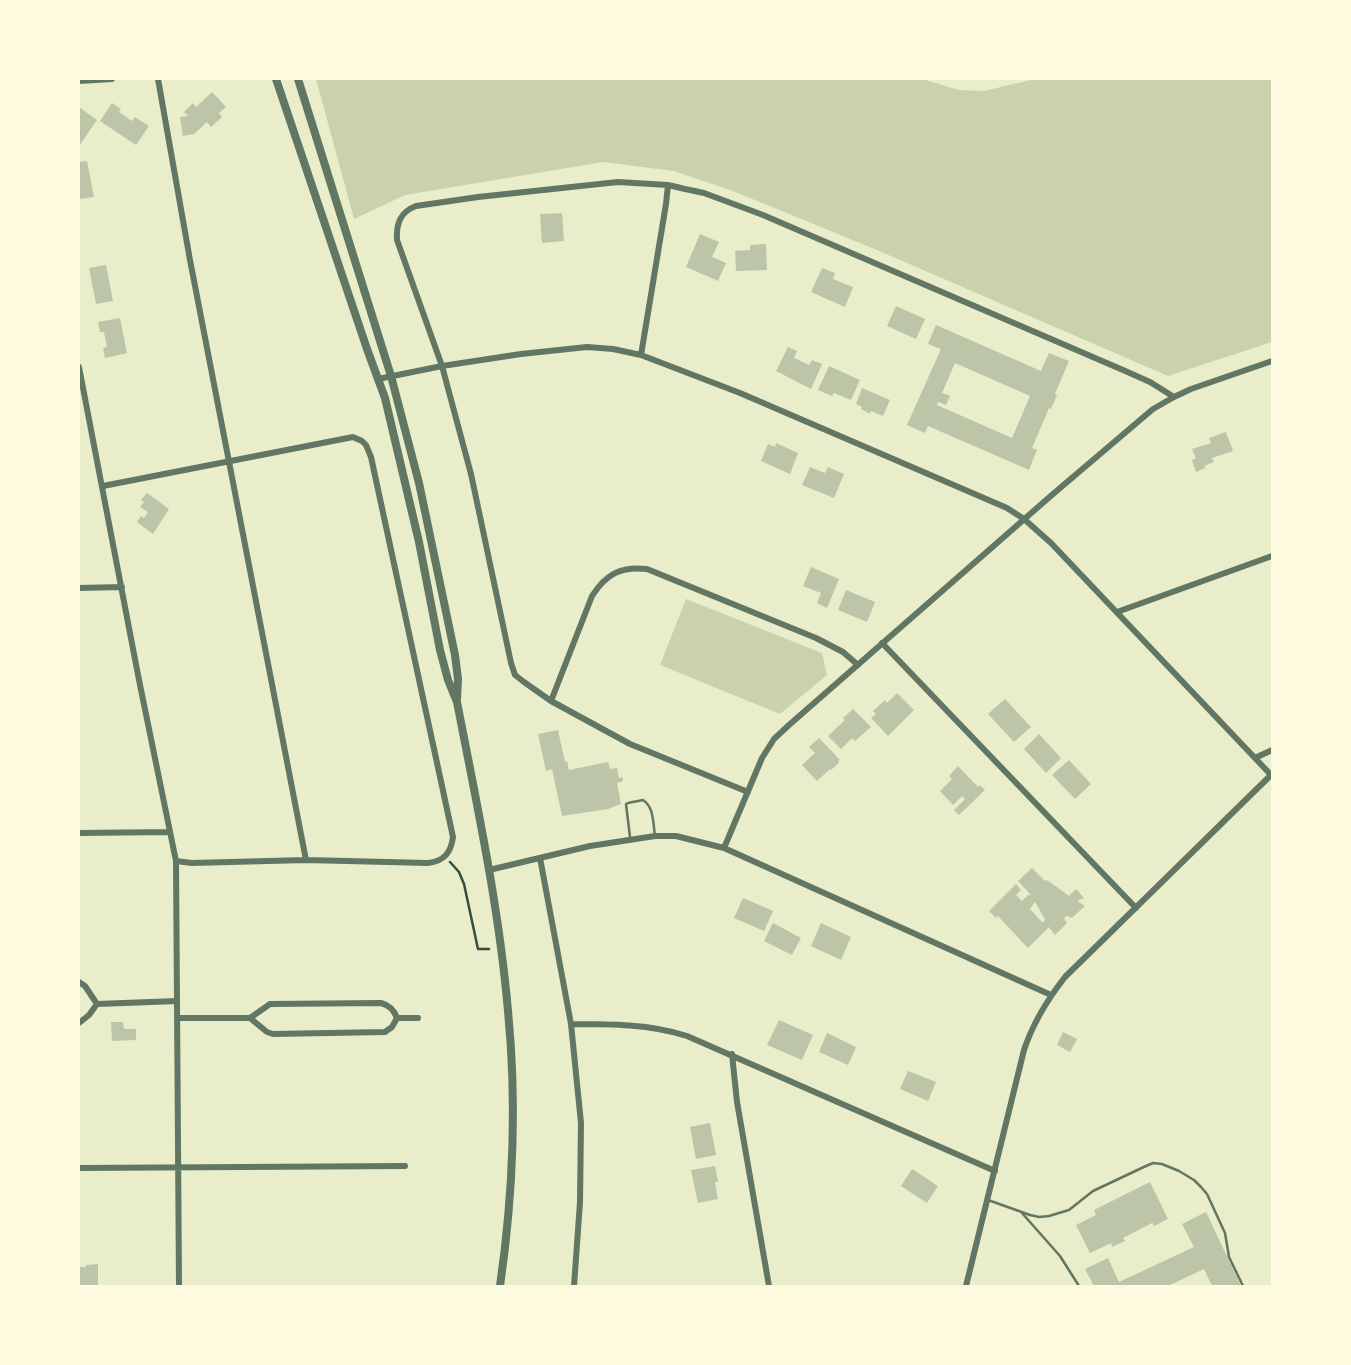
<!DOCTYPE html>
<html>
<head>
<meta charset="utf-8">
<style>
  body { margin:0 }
  #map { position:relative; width:1351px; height:1365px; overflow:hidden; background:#e9edc9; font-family:Ubuntu,sans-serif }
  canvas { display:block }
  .frame { position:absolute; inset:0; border:80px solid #fefae0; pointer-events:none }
</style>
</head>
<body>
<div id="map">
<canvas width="1351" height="1365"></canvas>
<div class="frame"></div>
</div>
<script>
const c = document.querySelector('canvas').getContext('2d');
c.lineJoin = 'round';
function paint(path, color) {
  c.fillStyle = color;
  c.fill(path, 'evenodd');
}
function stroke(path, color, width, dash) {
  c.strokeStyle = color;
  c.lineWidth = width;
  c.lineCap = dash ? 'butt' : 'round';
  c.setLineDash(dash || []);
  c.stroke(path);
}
paint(new Path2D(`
  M316,79H922L959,90L984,91L1035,79H1272V342L1168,376L877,250L733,191L674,171L603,162L405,195L354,219Z
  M686,599L822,653L827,675L780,714L660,665Z`), '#cad2ad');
paint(new Path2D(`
  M212,92L226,107L219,113L222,117L211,127L207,122L194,134L183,136L180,117L188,116L184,112L193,103L196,107Z
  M112,103L121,109L119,112L132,121L135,117L149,126L136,145L100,121Z
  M79,107L97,120L79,146Z
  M87,161L94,197L79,199V162Z
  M562,213L564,241L542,243L540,214Z
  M700,234L719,242L712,257L726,263L718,281L686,267Z
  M766,244L767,270L736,271L735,251L750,250V245Z
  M106,265L113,301L96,304L89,268Z
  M822,268L835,273L833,279L853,287L845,307L811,292Z
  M896,306L925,319L916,339L887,326Z
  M120,318L127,353L105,358L103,348L107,347L104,332H100L98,322Z
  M936,325L1041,371L1049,353L1069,361L1055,394L1057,395L1051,409L1049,408L1032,448L1037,450L1029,470L928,426L925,433L907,425L941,349L928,344ZM955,363L1030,396L1012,438L937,405L938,402L946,405L950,396L942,393Z
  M788,347L797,351L794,358L809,365L812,360L822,364L811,389L776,371Z
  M829,366L860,380L851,400L834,393L832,396L818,390Z
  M862,388L890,400L883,416L871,411L870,414L861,409L862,407L856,404Z
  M1226,432L1233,451L1212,458L1214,462L1204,466L1205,468L1196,472L1192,460L1196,458L1192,449L1211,443L1209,438Z
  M776,443L798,453L790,474L761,461L768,444L775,447Z
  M810,467L825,473L828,467L844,474L834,498L802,485Z
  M147,493L169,509L153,534L137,522L141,516L144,518L148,512L140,507L144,502L141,500Z
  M811,567L839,579L827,608L817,603L821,593L803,586Z
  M846,590L875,602L867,622L838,610Z
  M897,693L914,710L888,736L871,718L876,714L873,711L885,700L887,703Z
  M1005,699L1031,727L1014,742L988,714Z
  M853,709L871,727L855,741L852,738L841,749L828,736L845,720L843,718Z
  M558,730L565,762L567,761L569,770L608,762L610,769L617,768L619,778L622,777L623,781L617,783L621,804L608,809L562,816L552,769L546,771L538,734Z
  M1039,734L1061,758L1046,773L1024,749Z
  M819,738L840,760L838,761L839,763L831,770L830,769L817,781L802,765L815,753L809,747Z
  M1069,760L1091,784L1075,799L1052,775Z
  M958,766L978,787L980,785L985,790L959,815L954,810L965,799L962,796L953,805L940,791L952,779L949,776Z
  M1032,868L1045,881L1047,880L1069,896L1076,889L1084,898L1077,901L1085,906L1072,918L1067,916L1064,918L1067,923L1055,935L1049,927L1028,948L998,916L996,918L989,911L1016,884L1021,890L1016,895L1022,901L1029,894L1030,896L1031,895L1018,881ZM1035,902L1045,919L1043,923L1030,909Z
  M743,898L773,911L764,931L734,918Z
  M773,923L801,938L792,955L764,941Z
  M821,923L851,937L841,960L811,946Z
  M779,1020L813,1035L802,1060L767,1045Z
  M111,1022H123L124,1029H136V1040L112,1041Z
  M1063,1032L1077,1039L1070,1052L1057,1045Z
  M827,1033L856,1047L848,1065L819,1052Z
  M908,1071L936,1082L928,1101L900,1089Z
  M710,1123L716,1155L696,1159L690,1127Z
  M715,1166L718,1182H715L718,1199L698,1203L691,1170Z
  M912,1169L938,1186L927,1203L901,1186Z
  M1150,1182L1168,1219L1154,1226L1152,1223L1123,1238L1125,1241L1112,1247L1111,1243L1090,1253L1076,1225L1096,1215L1094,1210Z
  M1206,1212L1241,1286H1212L1204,1269L1168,1286H1094L1085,1269L1108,1258L1119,1282L1194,1247L1182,1224Z
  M98,1264V1286H79V1267H86V1265Z`), '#bcc5a7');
stroke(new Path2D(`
  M450,862L459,872L464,884L478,949H489`), '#344e41', 2.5);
stroke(new Path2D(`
  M630,837L626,804L628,803L643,800C654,807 653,823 655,836
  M988,1200L1030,1215L1039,1217L1049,1216L1069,1210L1093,1191L1146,1166L1153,1163L1162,1164L1179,1171L1194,1180L1201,1187L1207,1194L1225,1233L1229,1257L1243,1286
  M1022,1213L1060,1256L1079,1286`), '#617663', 2.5);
stroke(new Path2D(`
  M158,79L190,260L306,860
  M79,81L112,79
  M641,355L666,204L668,185
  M79,367L139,680L176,861L179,1286
  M378,379L442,366L521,354L587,347L613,349L641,355L740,393L1007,508L1024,519L1051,543L1272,776
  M103,486L353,437L362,441L366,445L371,457L453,837C451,853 444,861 428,863L306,860L192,863L176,861
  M79,588L122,587
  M1117,612L1272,556
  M882,643L1136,908
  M551,701L592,596C606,574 621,566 647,569L816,638L843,652L858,665
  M1255,758L1272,750
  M748,792L630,744L551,701L524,682L515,675L511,663L471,474L442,366L397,240C396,224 400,212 416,206L478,197L618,182L668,185L685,189L704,193L763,215L1123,370L1150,382L1174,397
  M79,833L170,832
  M724,848L762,758L774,739L789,725L1053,494L1153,409L1174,397L1191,389L1272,361
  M540,858L571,1024L581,1123L580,1202L574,1286
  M489,870L590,846L655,836H676L724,848L1051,995
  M79,982L85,986L97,1004
  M97,1004L177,1001
  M177,1018H250L270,1004L381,1003C389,1005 394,1010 397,1018
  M250,1018L267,1032L273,1034L385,1032L392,1027L397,1018
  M397,1018H418
  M79,1023L89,1015L97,1004
  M571,1024C610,1024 650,1024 687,1036L995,1171
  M732,1054L737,1102L769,1286
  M79,1168L405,1166
  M966,1286L1024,1050C1033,1023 1047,1000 1065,977L1271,775`), '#617663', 6);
stroke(new Path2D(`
  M276,79L367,349L385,398L419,542L440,650L448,680L457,702C477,805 499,907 508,1011C517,1102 513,1196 500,1286
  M298,79L391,376L419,483L455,655L458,679L457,699`), '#617663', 8);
</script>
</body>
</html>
